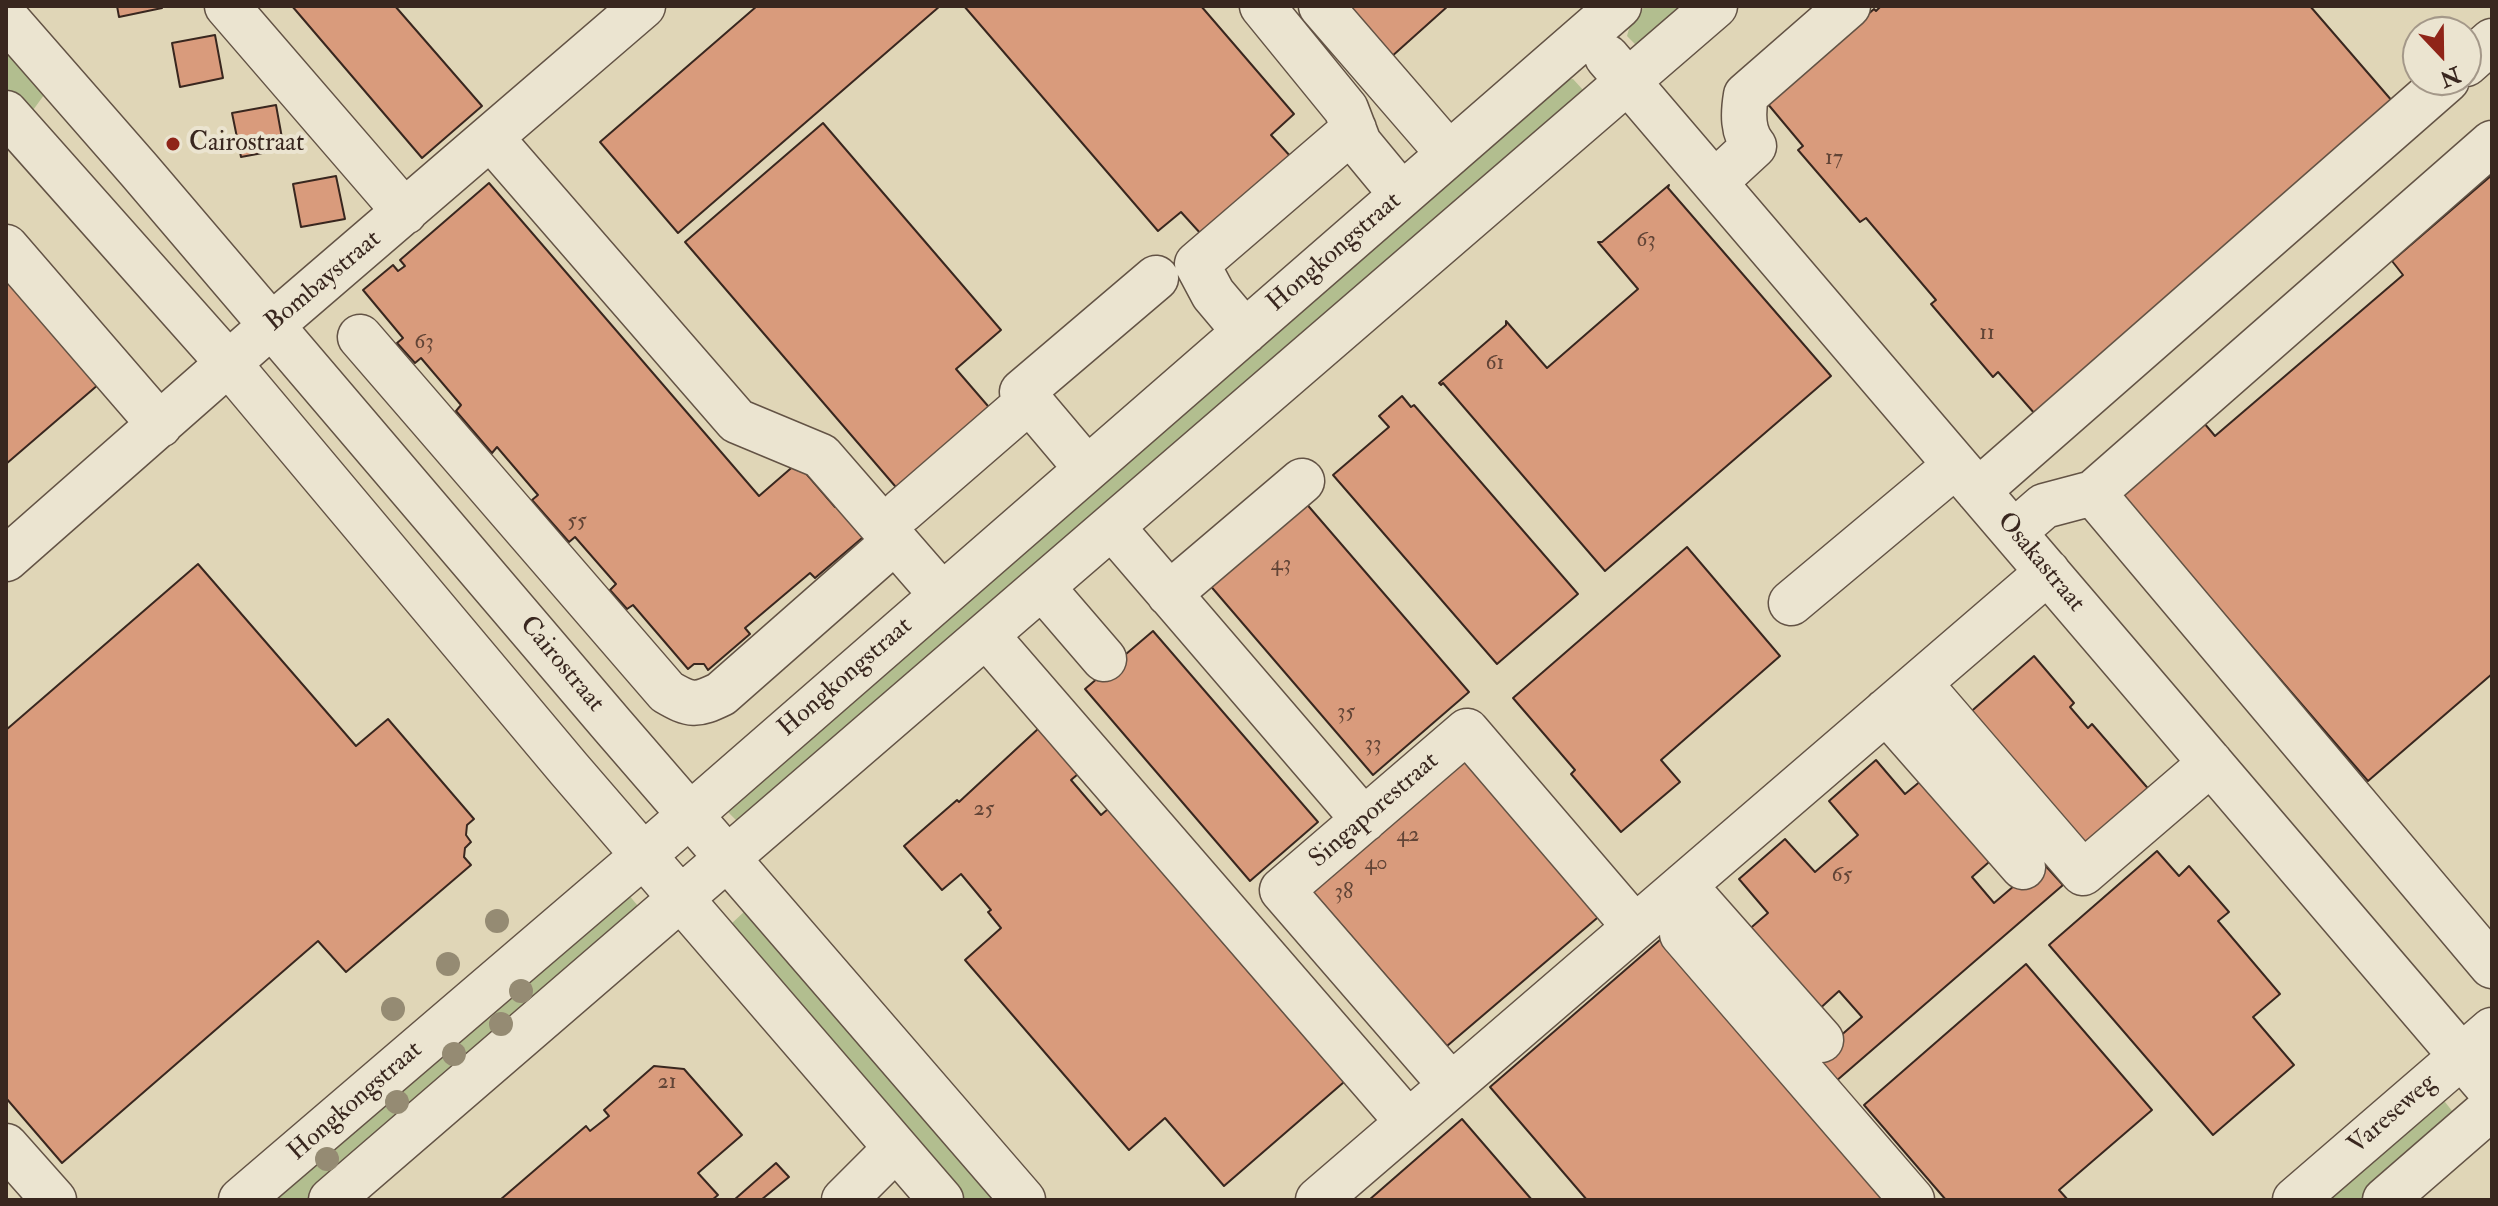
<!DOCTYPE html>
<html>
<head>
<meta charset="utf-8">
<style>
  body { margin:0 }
  #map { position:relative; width:2498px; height:1206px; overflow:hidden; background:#e0d6b7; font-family:"IM FELL Double Pica",serif }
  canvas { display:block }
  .frame { position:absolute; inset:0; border:8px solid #39271f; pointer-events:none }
  .north { position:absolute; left:2402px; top:16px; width:80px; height:80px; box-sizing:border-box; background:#ebe4d0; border:2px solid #a49889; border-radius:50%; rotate:158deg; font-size:22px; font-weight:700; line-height:32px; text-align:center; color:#39271f }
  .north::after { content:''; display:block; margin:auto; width:28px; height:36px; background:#8f2418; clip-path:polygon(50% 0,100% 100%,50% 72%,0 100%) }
</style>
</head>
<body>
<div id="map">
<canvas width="2498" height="1206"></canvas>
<div class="frame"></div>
<div class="north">N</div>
</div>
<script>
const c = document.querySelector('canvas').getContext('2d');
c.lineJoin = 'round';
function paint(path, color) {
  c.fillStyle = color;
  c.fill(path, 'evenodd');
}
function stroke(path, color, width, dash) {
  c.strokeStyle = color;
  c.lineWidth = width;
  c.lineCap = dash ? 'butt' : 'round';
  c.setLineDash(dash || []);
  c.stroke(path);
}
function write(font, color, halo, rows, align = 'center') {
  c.font = font + ' "IM FELL Double Pica",serif';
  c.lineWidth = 8;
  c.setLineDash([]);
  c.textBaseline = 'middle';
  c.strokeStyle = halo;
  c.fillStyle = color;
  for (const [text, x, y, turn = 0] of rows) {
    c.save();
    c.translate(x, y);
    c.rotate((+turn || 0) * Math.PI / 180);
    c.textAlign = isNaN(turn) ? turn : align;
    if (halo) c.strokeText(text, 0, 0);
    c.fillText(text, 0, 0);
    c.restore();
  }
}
paint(new Path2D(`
  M1646,6H1696L1655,42L1636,45L1627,36L1632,18Z
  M6,44L44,88V95L28,117L6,99Z
  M1573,79L1584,91L738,822L727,811L1560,80Z
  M628,894L638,906L633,922L312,1200H263Z
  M745,911L1005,1200H958L731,924Z
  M2438,1102H2445L2453,1112L2370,1200H2317Z`), '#b2be8f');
const building = new Path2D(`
  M117,6H162V8L119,17Z
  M292,6H395L482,106L422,158Z
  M757,6H940L678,233L600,142Z
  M964,6H1201L1294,114L1271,135L1291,157L1201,234L1181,212L1158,231Z
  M1346,6H1448L1390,58Z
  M1881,6H2310L2393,102L2035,414L1998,372L1993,377L1931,304L1936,300L1866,218L1860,222L1798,150L1803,146L1767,103L1874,9L1876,11Z
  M215,35L223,78L180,87L172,43Z
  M276,105L284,149L241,157L232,113Z
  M823,123L1001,330L956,369L994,413L901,493L685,242Z
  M2492,175V674L2368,781L2121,495L2204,423L2215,436L2403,275L2392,261Z
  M336,176L345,219L301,227L293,184Z
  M489,183L759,496L797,463L835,507L841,502L868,533L815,578L810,573L745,628L750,634L708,670L704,664H694L688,669L633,605L627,609L610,590L616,584L575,537L569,542L532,500L538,495L497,447L492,453L456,411L461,405L421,358L415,363L397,343L403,338L363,290L393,265L398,271L405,266L400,260Z
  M1669,185L1668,188L1831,376L1605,571L1443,383L1441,385L1439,383L1506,325V321L1547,368L1638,289L1598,242H1602Z
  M6,276L99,384L6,464Z
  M1402,396L1411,407L1414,405L1578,594L1497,664L1333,475L1389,427L1379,416Z
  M1304,501L1469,692L1373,775L1208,583Z
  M1687,547L1780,656L1661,760L1680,782L1621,832L1571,774L1575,770L1513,698Z
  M198,564L356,746L388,719L474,819L467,825L466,835L471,842L465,848L464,857L471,865L346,972L318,941L62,1163L6,1098V730Z
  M1153,631L1318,822L1250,881L1085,689Z
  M2034,656L2074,703L2070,707L2088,728L2092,724L2152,793L2084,853L1966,716Z
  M1039,728L1078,774L1071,780L1101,815L1108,809L1344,1082L1224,1186L1165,1118L1129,1150L965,960L1001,928L988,912L991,910L961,874L942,890L904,846L957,800L959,802Z
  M1469,757L1603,913L1447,1046L1312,891Z
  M1876,760L1905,794L1928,775L1997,855L1972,877L1994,903L2042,862L2063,885L1835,1082L1815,1058L1862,1017L1839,991L1815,1013L1746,932L1768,913L1739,879L1785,839L1815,872L1858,835L1829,801Z
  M2157,851L2179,876L2189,866L2229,912L2218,921L2280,994L2253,1017L2294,1065L2213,1135L2049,945Z
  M1668,933L1899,1200H1587L1490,1087Z
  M2026,964L2152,1110L2059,1190L2068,1200H1946L1864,1105Z
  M654,1066L684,1069L742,1135L698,1173L718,1195L712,1200H500L586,1126L590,1131L609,1116L604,1110Z
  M1462,1119L1532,1200H1369Z
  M776,1163L789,1177L761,1200H734Z`);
paint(building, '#d99b7c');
stroke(building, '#39271f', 2);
const minor = new Path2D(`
  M227,6L405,212
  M1262,6L1346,109L1359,143L1402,195
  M1321,6L1449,154
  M6,18L139,170L613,726L1023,1200
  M1607,57L2492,1092
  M2466,64L2492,41
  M6,113L229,364L569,769L941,1200
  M491,138L737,421L821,456L942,595
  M2492,143L2093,493L2492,966
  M1715,182L1754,146C1742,132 1743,113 1746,95L1848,6
  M6,247L160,425
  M1245,332L1213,294L1197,264L1354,129
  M360,337L667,692C691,706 696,706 721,694L895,541
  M1087,469L1022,392L1156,278
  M1978,491L2447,80
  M902,511L1029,401
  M1112,527L1364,820
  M2014,532L2044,506L2093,493
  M6,559L272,325L643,6
  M1042,587L1104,659
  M1169,594L1302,481
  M1791,603L1956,465
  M986,635L1408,1122
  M1919,683L2083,873L2211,763
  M1886,711L2023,867
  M1684,885L1821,1040
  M1682,934L1912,1200
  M1451,1085L1282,890L1467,731L1635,927
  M6,1146L54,1200
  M241,1200L644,855L1619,6
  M331,1200L1715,6
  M844,1200L896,1148
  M1318,1200L2048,572
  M2295,1200L2492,1030
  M2385,1200L2492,1107`);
stroke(minor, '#635345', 47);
stroke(minor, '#ebe4d0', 44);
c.fillStyle = '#958b73';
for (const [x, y] of [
  [497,921],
  [448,964],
  [521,991],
  [393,1009],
  [501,1024],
  [454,1054],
  [397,1102],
  [327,1159]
]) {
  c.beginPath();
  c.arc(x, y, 12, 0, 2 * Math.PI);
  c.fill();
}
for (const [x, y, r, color] of [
  [173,144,8,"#8f2418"]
]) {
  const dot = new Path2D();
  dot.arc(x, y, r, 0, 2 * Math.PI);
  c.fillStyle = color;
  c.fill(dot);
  stroke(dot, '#ebe4d0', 3);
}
write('22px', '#614436', null, [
  ["17",1834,159],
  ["63",1646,241],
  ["11",1987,334],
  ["63",424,343],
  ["61",1495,364],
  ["55",577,522],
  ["43",1281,565],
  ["35",1346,713],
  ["33",1373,745],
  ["25",984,810],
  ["42",1408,836],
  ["40",1376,864],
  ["65",1842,876],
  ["38",1344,893],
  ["21",667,1083]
]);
write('26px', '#39271f', '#ebe4d0', [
  ["Cairostraat",189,144]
], 'left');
write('26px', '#39271f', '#ebe4d0', [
  ["Hongkongstraat",1335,253,-41],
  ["Bombaystraat",324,282,-40],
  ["Osakastraat",2040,563,50],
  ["Cairostraat",561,665,50],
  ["Hongkongstraat",846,678,-41],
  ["Singaporestraat",1375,811,-41],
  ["Hongkongstraat",356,1102,-41],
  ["Vareseweg",2393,1115,-41]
]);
</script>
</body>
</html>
